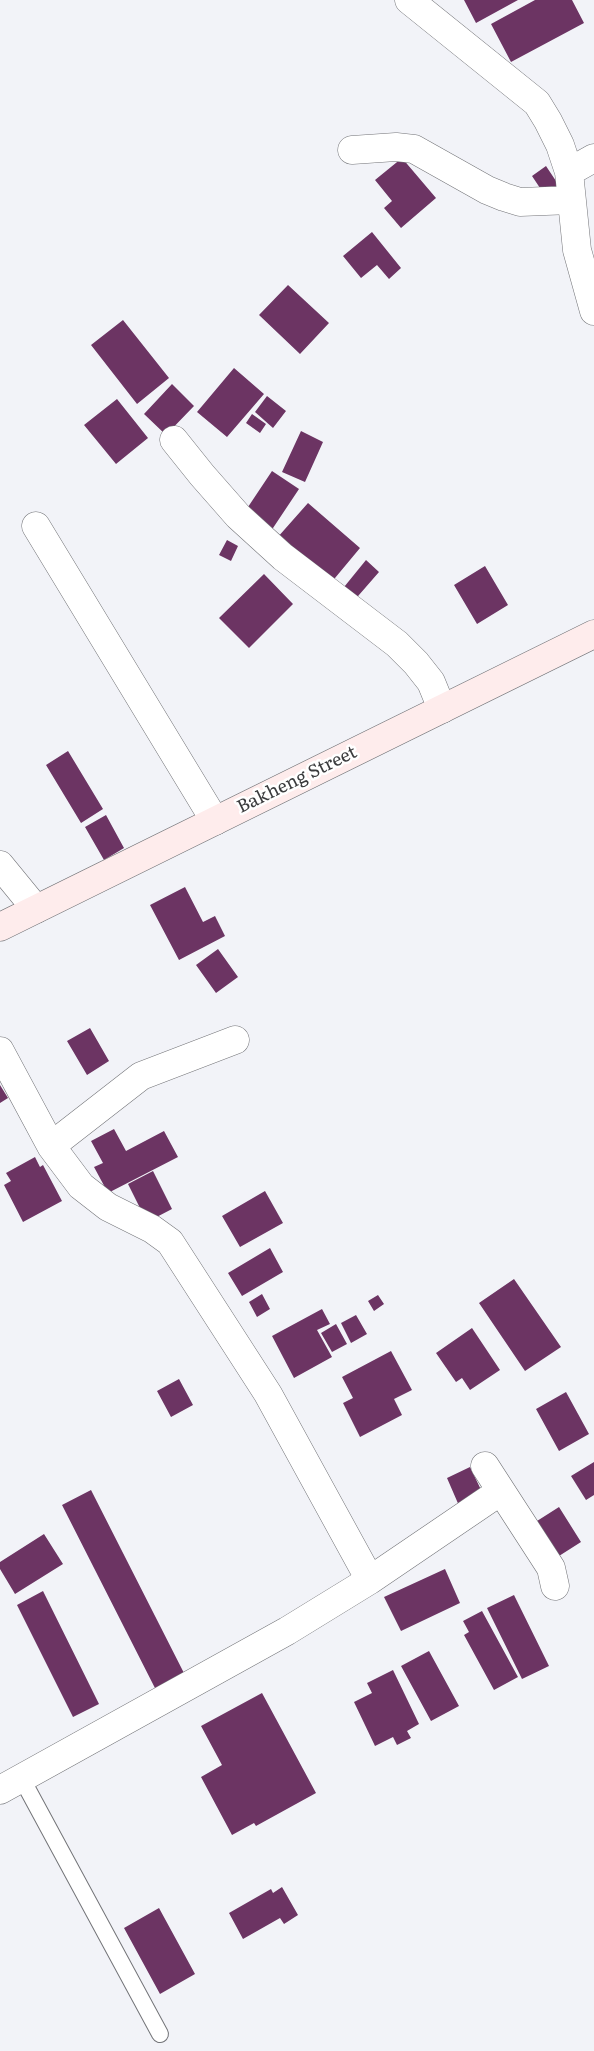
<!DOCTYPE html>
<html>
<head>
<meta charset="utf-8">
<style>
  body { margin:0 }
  canvas { display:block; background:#f2f3f8 }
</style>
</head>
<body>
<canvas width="594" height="2051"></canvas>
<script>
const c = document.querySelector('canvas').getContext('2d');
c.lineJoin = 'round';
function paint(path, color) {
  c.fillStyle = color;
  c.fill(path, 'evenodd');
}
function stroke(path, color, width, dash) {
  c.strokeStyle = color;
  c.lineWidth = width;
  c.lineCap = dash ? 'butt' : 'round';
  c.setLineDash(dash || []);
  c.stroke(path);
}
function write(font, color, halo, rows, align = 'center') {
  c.font = font + ' Literata,serif';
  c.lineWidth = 5;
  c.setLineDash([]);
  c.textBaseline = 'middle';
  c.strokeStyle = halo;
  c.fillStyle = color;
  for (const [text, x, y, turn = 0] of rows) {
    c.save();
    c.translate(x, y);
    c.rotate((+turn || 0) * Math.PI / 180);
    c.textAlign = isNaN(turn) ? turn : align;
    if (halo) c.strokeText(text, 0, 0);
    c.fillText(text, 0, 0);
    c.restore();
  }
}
paint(new Path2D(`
  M464,0H518L476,23Z
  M535,0H572L584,23L511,62L491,24Z
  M402,158L436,198L401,228L384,208L392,201L375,180Z
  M546,166L560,187L546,197L532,176Z
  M372,232L401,268L389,279L377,265L361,278L343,256Z
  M288,285L329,323L300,354L259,315Z
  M123,320L169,378L137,404L91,345Z
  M234,368L264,394L227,437L197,412Z
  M172,384L194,406L166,435L144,414Z
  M267,396L286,411L273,428L255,412Z
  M117,399L148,438L116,464L84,425Z
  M252,414L266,424L260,433L246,423Z
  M301,431L323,442L305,482L282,472Z
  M272,471L299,489L271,531L244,513Z
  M308,503L360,548L330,584L277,538Z
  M227,540L238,546L231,561L219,555Z
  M366,560L379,572L352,603L340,592Z
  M485,566L508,605L477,624L454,585Z
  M264,574L293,604L249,648L219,618Z
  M68,751L103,809L81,823L46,765Z
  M106,815L124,848L104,860L85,827Z
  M185,887L203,922L215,916L225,936L179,960L150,905Z
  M218,949L238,977L216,993L196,965Z
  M90,1028L109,1061L87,1075L67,1041Z
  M0,1085L8,1098L0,1103Z
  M114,1129L126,1151L164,1131L178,1157L108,1193L94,1167L103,1163L91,1141Z
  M35,1157L40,1167L43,1165L62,1201L23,1222L4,1185L11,1181L6,1173Z
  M153,1171L172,1209L147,1222L128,1184Z
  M265,1191L283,1223L240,1247L222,1216Z
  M270,1248L283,1272L242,1296L228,1273Z
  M514,1279L561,1347L525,1371L479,1303Z
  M262,1294L270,1309L257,1317L249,1302Z
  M378,1295L384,1304L374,1311L368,1301Z
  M322,1309L330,1324L317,1330L332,1357L294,1378L272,1336Z
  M356,1315L367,1334L351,1343L341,1323Z
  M336,1324L347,1344L332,1352L321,1333Z
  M472,1328L500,1370L470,1390L462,1378L456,1382L436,1353Z
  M391,1351L412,1390L394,1399L402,1415L360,1437L343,1403L353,1398L342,1377Z
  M179,1379L193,1405L171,1417L157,1391Z
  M566,1392L589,1434L559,1451L536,1409Z
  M594,1462V1495L586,1500L571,1476Z
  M470,1467L484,1496L460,1508L447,1478Z
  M91,1490L187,1679L158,1694L62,1505Z
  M559,1507L581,1542L559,1556L537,1521Z
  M44,1534L63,1564L15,1594L0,1569V1562Z
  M445,1569L460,1603L401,1631L384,1597Z
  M43,1591L99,1704L73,1717L17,1605Z
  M514,1595L549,1666L522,1679L487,1608Z
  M482,1611L518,1677L494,1690L464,1635L469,1632L463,1621Z
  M429,1651L459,1706L431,1721L401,1666Z
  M393,1670L419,1724L407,1731L411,1738L397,1745L393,1737L375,1746L354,1702L372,1693L367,1683Z
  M262,1693L316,1793L256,1826L254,1823L232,1835L201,1777L222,1765L201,1726Z
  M282,1887L298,1915L284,1924L280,1918L243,1939L229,1913L271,1889L273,1893Z
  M159,1908L195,1974L160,1994L124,1928Z`), '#6c3463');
const lane = new Path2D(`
  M22,1779L160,2034`);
const street = new Path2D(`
  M409,0L537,103L548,121L560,145L569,172L577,250L594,311
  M352,150L396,147L414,149L487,190L504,197L520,202L571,200
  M569,172L594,158
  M174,440L202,475L238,516L283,557L397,644L416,663L431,682L442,709
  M36,526L215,821
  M0,865L36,909
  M0,1051L51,1146L81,1186L108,1207L152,1229L170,1242L268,1394L370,1580
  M51,1146L141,1076L235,1040
  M485,1466L551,1568L555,1586
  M0,1790L287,1631L370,1580L501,1491`);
const secondary = new Path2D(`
  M0,927L594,634`);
stroke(lane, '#737478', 18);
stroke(street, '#737478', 29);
stroke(secondary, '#737478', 29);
stroke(lane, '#fff', 16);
stroke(street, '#fff', 28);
stroke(secondary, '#feecec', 28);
write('18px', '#3b3c3e', '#fff', [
  ["Bakheng Street",297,780,-26]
]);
</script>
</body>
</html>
